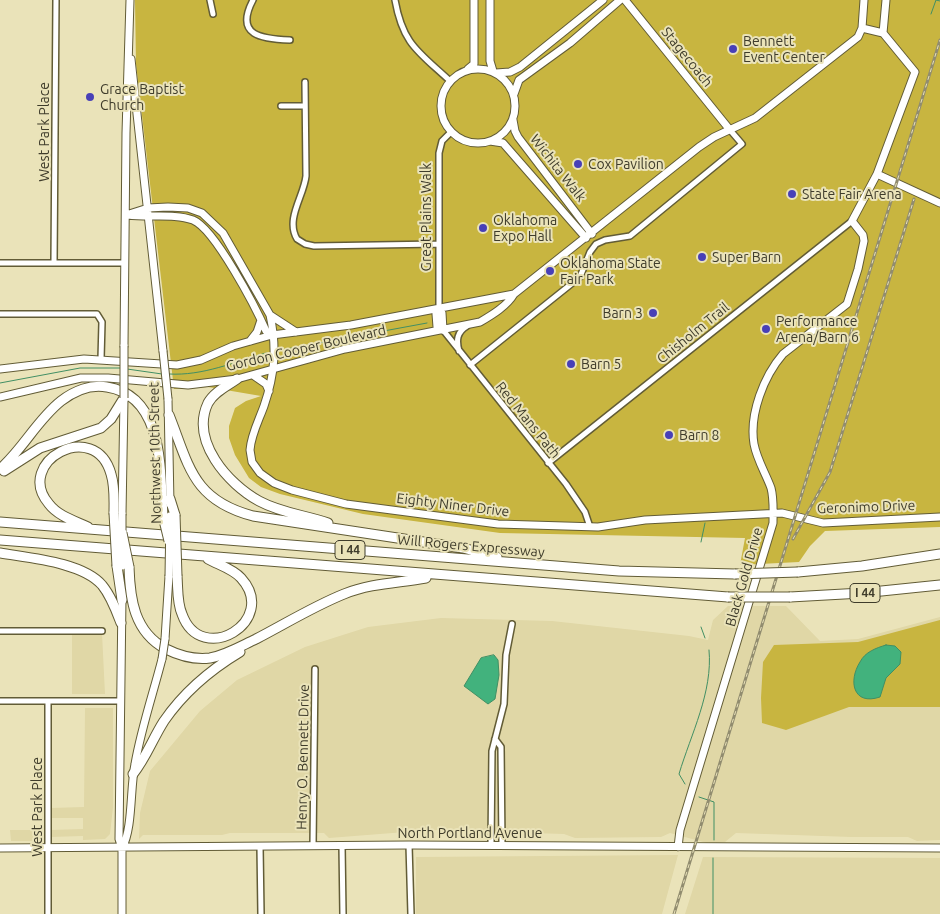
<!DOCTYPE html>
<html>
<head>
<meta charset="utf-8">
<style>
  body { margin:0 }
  canvas { display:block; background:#eae3b9 }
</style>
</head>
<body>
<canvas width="940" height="914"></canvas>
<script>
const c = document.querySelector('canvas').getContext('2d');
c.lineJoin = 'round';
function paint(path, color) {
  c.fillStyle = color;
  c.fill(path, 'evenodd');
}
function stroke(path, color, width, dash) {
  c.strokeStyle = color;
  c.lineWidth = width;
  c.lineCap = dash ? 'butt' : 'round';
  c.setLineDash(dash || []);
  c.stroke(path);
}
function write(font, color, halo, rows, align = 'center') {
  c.font = font + ' Ubuntu,sans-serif';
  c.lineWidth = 4;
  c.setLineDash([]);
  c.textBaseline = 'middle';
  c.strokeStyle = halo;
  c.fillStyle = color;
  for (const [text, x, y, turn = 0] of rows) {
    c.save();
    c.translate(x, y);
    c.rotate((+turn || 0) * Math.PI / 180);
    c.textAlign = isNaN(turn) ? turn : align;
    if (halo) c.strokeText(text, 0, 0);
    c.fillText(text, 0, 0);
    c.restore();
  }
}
paint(new Path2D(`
  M728,606H786L820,641L858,639L940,617V840L917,841L908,837H851L736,833L725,842L707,843L670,833L661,837L575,838L564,834L431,830L329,838L324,833H230L222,835H143L139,839L140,813L150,771L200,711L237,680L305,647L368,627L441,618L552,621L689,636L708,640L713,620Z
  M102,633L105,694H72V634Z
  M85,708H113V807L110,834L105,839L83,840V836L50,837V830L83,829V818H50V808L84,807Z
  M10,830H41L40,838V841H11Z
  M678,855L662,914H416V857Z
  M703,857L940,858V914H685Z`), '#e0d7a6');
paint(new Path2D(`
  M135,0H940V527L825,531L810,546L799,562L740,565L745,538L500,533L363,514L280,494L261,487L249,478L235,455L229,438V426L235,408L246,401L261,396L208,387L174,389L136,64Z
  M940,620V707H849L786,730L762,723L761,698L763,662L774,645L858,642Z`), '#c8b540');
const water = new Path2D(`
  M886,645L895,646L901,652L900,664L886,678L880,697C853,706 848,681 860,662C865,652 876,648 886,645Z
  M494,655L498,660L499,675L495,699L488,704L464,686L481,658Z`);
paint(water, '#42b27d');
stroke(water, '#418f64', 1);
stroke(new Path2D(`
  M931,14L936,0L940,1
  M281,350L427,323
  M127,369L162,374
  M169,374C203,376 234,362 266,353
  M0,383L80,368H120
  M701,542L705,523
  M701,627L705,638
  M685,784L679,774C691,734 713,692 709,650
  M699,797L714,802V840
  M713,914V858`), '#418f64', 1);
const street = new Path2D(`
  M210,0L213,14
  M253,0C234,36 262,39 290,40
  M395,0C403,45 419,52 450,81
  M305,82L306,176C304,196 285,219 297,239L305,244L314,246L439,244
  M281,106H305
  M0,263H125
  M54,263L56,0
  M439,308V153L442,141L451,132
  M0,314H97L102,322L101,359
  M443,330L566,484L585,512L590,527
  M459,351C456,340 457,332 467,326
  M470,365L580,277L590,252L596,244L605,240L630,236L742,144L730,130
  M548,463L852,221
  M0,631H102
  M0,701H120
  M495,739L501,747L502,846
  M342,845L343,914
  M409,845L411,914
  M491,845L492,751L504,704L506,655L512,624
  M260,846L261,914
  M313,846L315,669
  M48,914V701`);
const secondary = new Path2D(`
  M490,0V61L493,71
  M625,0L730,130
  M883,33L886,0
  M131,59L163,351
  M441 106a37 37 0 1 1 74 0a37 37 0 1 1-74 0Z
  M468,69L474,64V0
  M496,73L510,72L520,67L603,0
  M514,94L519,80L570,43L620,0
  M513,120L515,131L518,137L592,234
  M490,141L503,143L586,238
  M877,174L940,203
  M126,215L148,208L168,207L188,208L202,213L223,233L270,315C277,347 275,374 264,406C259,420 251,435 250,450L252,462L260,473L274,483L292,490L346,504L498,524L598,527L645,520L782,513L823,523L940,517
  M128,215C149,218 174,213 193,220C215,229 256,308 266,331L272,335
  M439,308L436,314L437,327L443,330
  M439,308L442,313L443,330
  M270,315L296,332
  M250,341L257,332L261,320
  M124,346L126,133L130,0
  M0,369L84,359L177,365L201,360L233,346L272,335L351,325L514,294
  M253,375L266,384L269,391
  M0,397L81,378H108L188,385L237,379L345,349L480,322C492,315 507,306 514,294L699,147L714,137L755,118L858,37L862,28L864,0
  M168,399L170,504
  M122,514L124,399
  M122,597L119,839L122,848V914
  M165,639L169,576
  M678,847L680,830L773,523C773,512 774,499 771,488C766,474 757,460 754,444C749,414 764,376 783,354L847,304L858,269L864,241L863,235L852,221L877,174L915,72L883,33L862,28
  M0,848L409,845L940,848
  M122,848C133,829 130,788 135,764C141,729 153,694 162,659`);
const highway = new Path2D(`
  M237,379C227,386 214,392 208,403C190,441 228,484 259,501C281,513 305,515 328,523
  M169,415C189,465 192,500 253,516L463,548L497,557
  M0,469C23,449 37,420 61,401C74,391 91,384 107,387C165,396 160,473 163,516
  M4,471L40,448L101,428L111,419L124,398
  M170,499L175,515
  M0,522L619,571L735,574
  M88,527C75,521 58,516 49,504C13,462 95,417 111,474C115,487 114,500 114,513
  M0,540L728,597
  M0,553C29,558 82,562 102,585C111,596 116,610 121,623
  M117,566L122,600
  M129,567C130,599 134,632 166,649C180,656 194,660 210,658C226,655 241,646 256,639C285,624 314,606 344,594C371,583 399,583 426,578
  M798,572L862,566L940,554
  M177,576C178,589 177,603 182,614C201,668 280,621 241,578C233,569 219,565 208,559
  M790,597L862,593L940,585
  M133,774C146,758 153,738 164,721C184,692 210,670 240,652`);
stroke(street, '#625c36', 8);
stroke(secondary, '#625c36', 9);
stroke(highway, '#625c36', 11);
stroke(street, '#fff', 5);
stroke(secondary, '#fff', 7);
stroke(highway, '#fff', 9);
const rail = new Path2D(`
  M793,539L830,472L914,199
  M674,914L940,40`);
stroke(rail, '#918c6f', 3);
stroke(rail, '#eae3b9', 1, [4]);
const secondaryBridge = new Path2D(`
  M163,351L168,399
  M124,398V346
  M122,566V514
  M169,576L170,516
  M162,659L165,639`);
const highwayBridge = new Path2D(`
  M114,513L117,566
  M175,515L177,576
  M163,516L169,541
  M122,533L129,567
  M735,574L798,572
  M728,597H790`);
stroke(secondaryBridge, '#625c36', 9, []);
stroke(highwayBridge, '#625c36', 11, []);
stroke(secondaryBridge, '#fff', 7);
stroke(highwayBridge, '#fff', 9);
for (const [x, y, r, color] of [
  [733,49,5,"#4840b7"],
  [90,97,5,"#4840b7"],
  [578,164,5,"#4840b7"],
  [792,194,5,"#4840b7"],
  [483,228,5,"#4840b7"],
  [702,257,5,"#4840b7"],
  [550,271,5,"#4840b7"],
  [653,313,5,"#4840b7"],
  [766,329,5,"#4840b7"],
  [571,364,5,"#4840b7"],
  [669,435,5,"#4840b7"]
]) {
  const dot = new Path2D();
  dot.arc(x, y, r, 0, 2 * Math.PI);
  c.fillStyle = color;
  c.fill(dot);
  stroke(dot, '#eae3b9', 2);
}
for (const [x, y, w] of [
  [350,550,30],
  [865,593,30]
]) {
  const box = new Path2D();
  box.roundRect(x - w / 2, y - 9.5, w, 19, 4);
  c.fillStyle = '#eae3b9';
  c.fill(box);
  stroke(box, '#3f3c2b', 1);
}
write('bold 12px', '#3f3c2b', null, [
  ["I 44",350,550],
  ["I 44",865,593]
]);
write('14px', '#3f3c2b', '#eae3b9', [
  ["Bennett",743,41],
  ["Event Center",743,57],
  ["Grace Baptist",100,89],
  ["Church",100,105],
  ["Cox Pavilion",588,164],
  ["State Fair Arena",802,194],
  ["Oklahoma",493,220],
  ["Expo Hall",493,236],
  ["Super Barn",712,257],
  ["Oklahoma State",560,263],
  ["Fair Park",560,279],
  ["Barn 3",643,313,"right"],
  ["Performance",776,321],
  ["Arena/Barn 6",776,337],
  ["Barn 5",581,364],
  ["Barn 8",679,435]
], 'left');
write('14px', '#3f3c2b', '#eae3b9', [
  ["Stagecoach",687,57,51],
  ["West Park Place",44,132,-90],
  ["Wichita Walk",558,168,52],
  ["Great Plains Walk",426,217,-90],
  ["Chisholm Trail",693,333,-39],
  ["Gordon Cooper Boulevard",306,348,-13],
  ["Red Mans Path",528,420,51],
  ["Northwest 10th Street",155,453,-91],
  ["Eighty Niner Drive",453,505,7],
  ["Geronimo Drive",866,507,-2],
  ["Will Rogers Expressway",471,546,5],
  ["Black Gold Drive",744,577,-74],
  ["Henry O. Bennett Drive",303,757,-89],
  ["West Park Place",37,807,-90],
  ["North Portland Avenue",470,833]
]);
</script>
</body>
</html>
